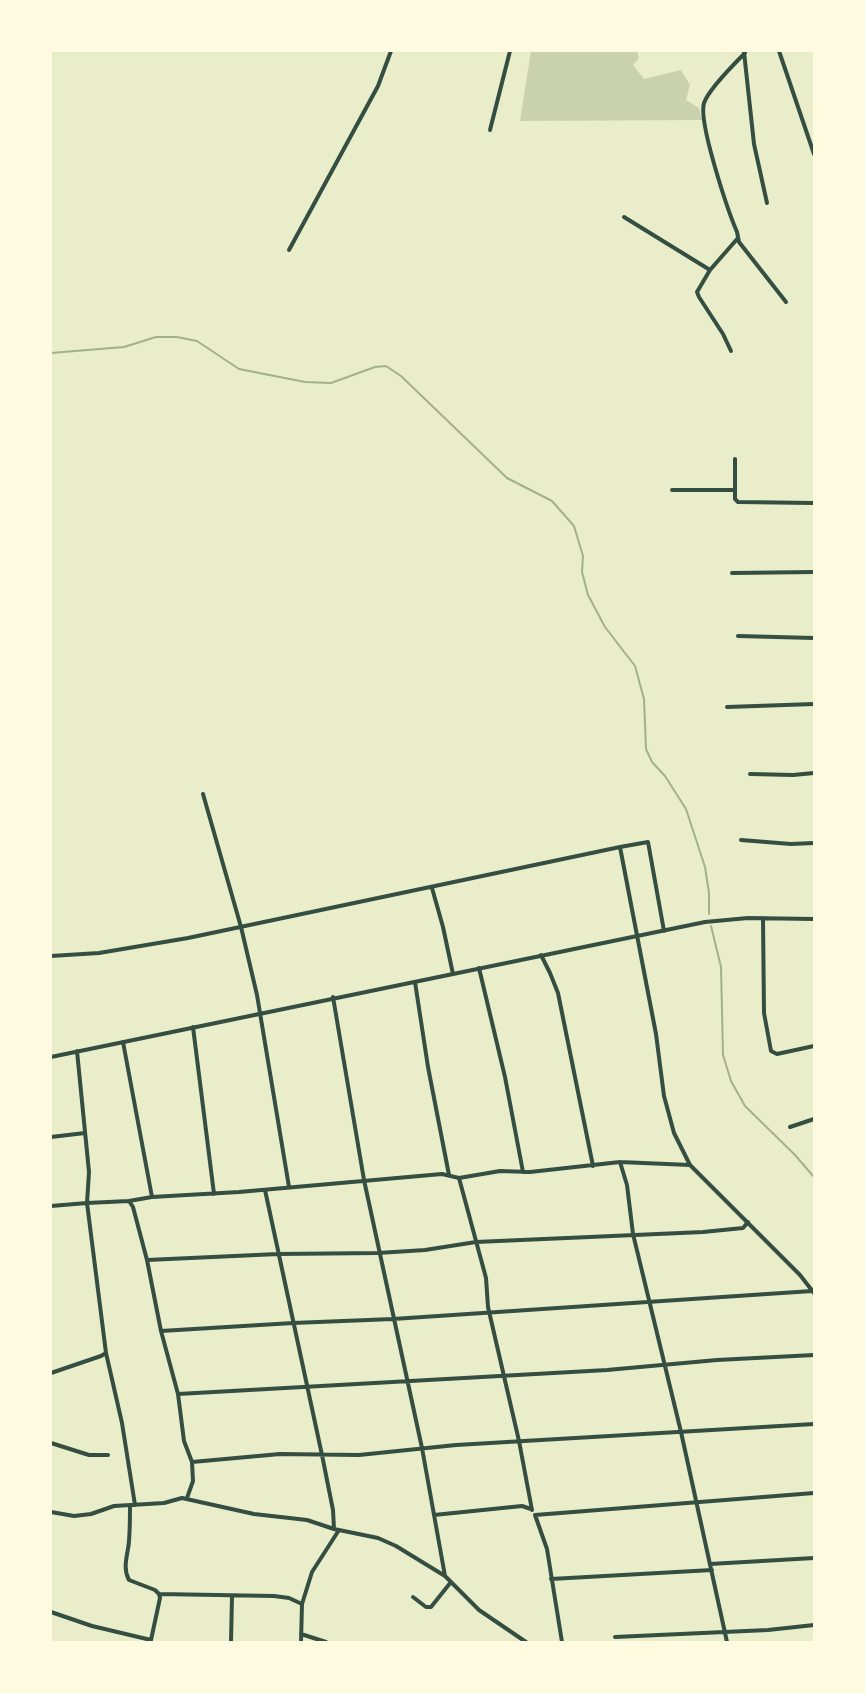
<!DOCTYPE html>
<html>
<head>
<meta charset="utf-8">
<style>
  body { margin:0 }
  #map { position:relative; width:865px; height:1693px; overflow:hidden; background:#e9edc9; font-family:"Titillium Web",sans-serif }
  canvas { display:block }
  .frame { position:absolute; inset:0; border:52px solid #fefae0; pointer-events:none }
</style>
</head>
<body>
<div id="map">
<canvas width="865" height="1693"></canvas>
<div class="frame"></div>
</div>
<script>
const c = document.querySelector('canvas').getContext('2d');
c.lineJoin = 'round';
function paint(path, color) {
  c.fillStyle = color;
  c.fill(path, 'evenodd');
}
function stroke(path, color, width, dash) {
  c.strokeStyle = color;
  c.lineWidth = width;
  c.lineCap = dash ? 'butt' : 'round';
  c.setLineDash(dash || []);
  c.stroke(path);
}
paint(new Path2D(`
  M531,51H637L639,58L633,65L644,79L681,70L690,85L686,100L699,108L702,120L520,121Z`), '#cad2ad');
stroke(new Path2D(`
  M51,353L124,347L156,337H177L197,341L239,369L305,382L331,383L375,367L386,366L401,376L507,478L552,501L574,526L583,556L582,572L588,595L605,627L635,666L644,699L646,749L652,762L665,776L686,809L705,867L709,893V914
  M711,926L721,967L723,1055L731,1081L745,1106L795,1155L814,1177`), '#a3b18a', 2);
stroke(new Path2D(`
  M779,51L814,154
  M744,52L754,144L767,203
  M745,53C735,63 708,91 704,103C698,122 728,211 737,232L739,242L786,302
  M490,130L510,51
  M624,217L710,270
  M289,250L378,86L391,51
  M731,351L723,334L699,297L697,292L710,270L738,238
  M735,459V499L738,502L814,503
  M672,490H735
  M732,573L814,572
  M738,636L814,638
  M727,707L814,704
  M750,774L793,775L814,773
  M203,794L241,927L257,995L289,1187
  M741,840L791,844L814,843
  M620,847L648,842L664,931
  M432,888L443,927L453,974
  M763,918L764,1013L771,1051L777,1054L814,1046
  M541,955L550,973L558,993L593,1166
  M51,956L99,953L188,938L620,847L656,1034L664,1096L674,1133L690,1165L800,1275L814,1293
  M479,968L505,1077L523,1172
  M415,982L428,1067L449,1175
  M333,997L364,1180L422,1448L445,1576
  M193,1027L214,1194
  M123,1042L152,1197
  M77,1051L89,1172L87,1203L129,1201L133,1207L147,1260L161,1331L178,1394L184,1441L192,1462L193,1481L187,1498
  M51,1057L705,922L748,918L814,919
  M790,1127L814,1119
  M51,1137L85,1133
  M620,1162L627,1185L633,1234L681,1432L727,1642
  M459,1178L486,1278L488,1307L519,1441L532,1510
  M265,1190L322,1455L333,1510L334,1529
  M129,1201L152,1197L239,1192L442,1174L459,1178L500,1171L530,1172L620,1162L690,1165
  M51,1206L87,1203L106,1353L122,1423L135,1505
  M147,1260L278,1254L378,1253L425,1250L476,1242L703,1232L743,1228L748,1222
  M161,1331L293,1323L393,1319L812,1291
  M51,1373L101,1356L106,1353
  M178,1394L607,1370L717,1360L814,1355
  M51,1443L89,1455H108
  M192,1462L280,1454L359,1455L456,1445L814,1424
  M130,1505C130,1517 130,1529 129,1541C128,1555 122,1567 129,1580L155,1590L159,1594L274,1596L289,1598L302,1604
  M51,1512L74,1516L91,1514L114,1506L164,1503L182,1498L254,1514L307,1520L334,1529L378,1538L396,1546L445,1576L479,1610L526,1642
  M434,1515L522,1506L531,1509
  M535,1515L814,1493
  M535,1515L547,1549L562,1642
  M710,1564L814,1558
  M551,1579L712,1570
  M413,1597L426,1607H431L451,1582
  M51,1612L92,1626L151,1640
  M301,1634L326,1642
  M615,1637L768,1630L814,1625
  M151,1640L160,1598L159,1594
  M231,1642L232,1596
  M301,1642L302,1604L312,1572L339,1530`), '#344e41', 4);
</script>
</body>
</html>
